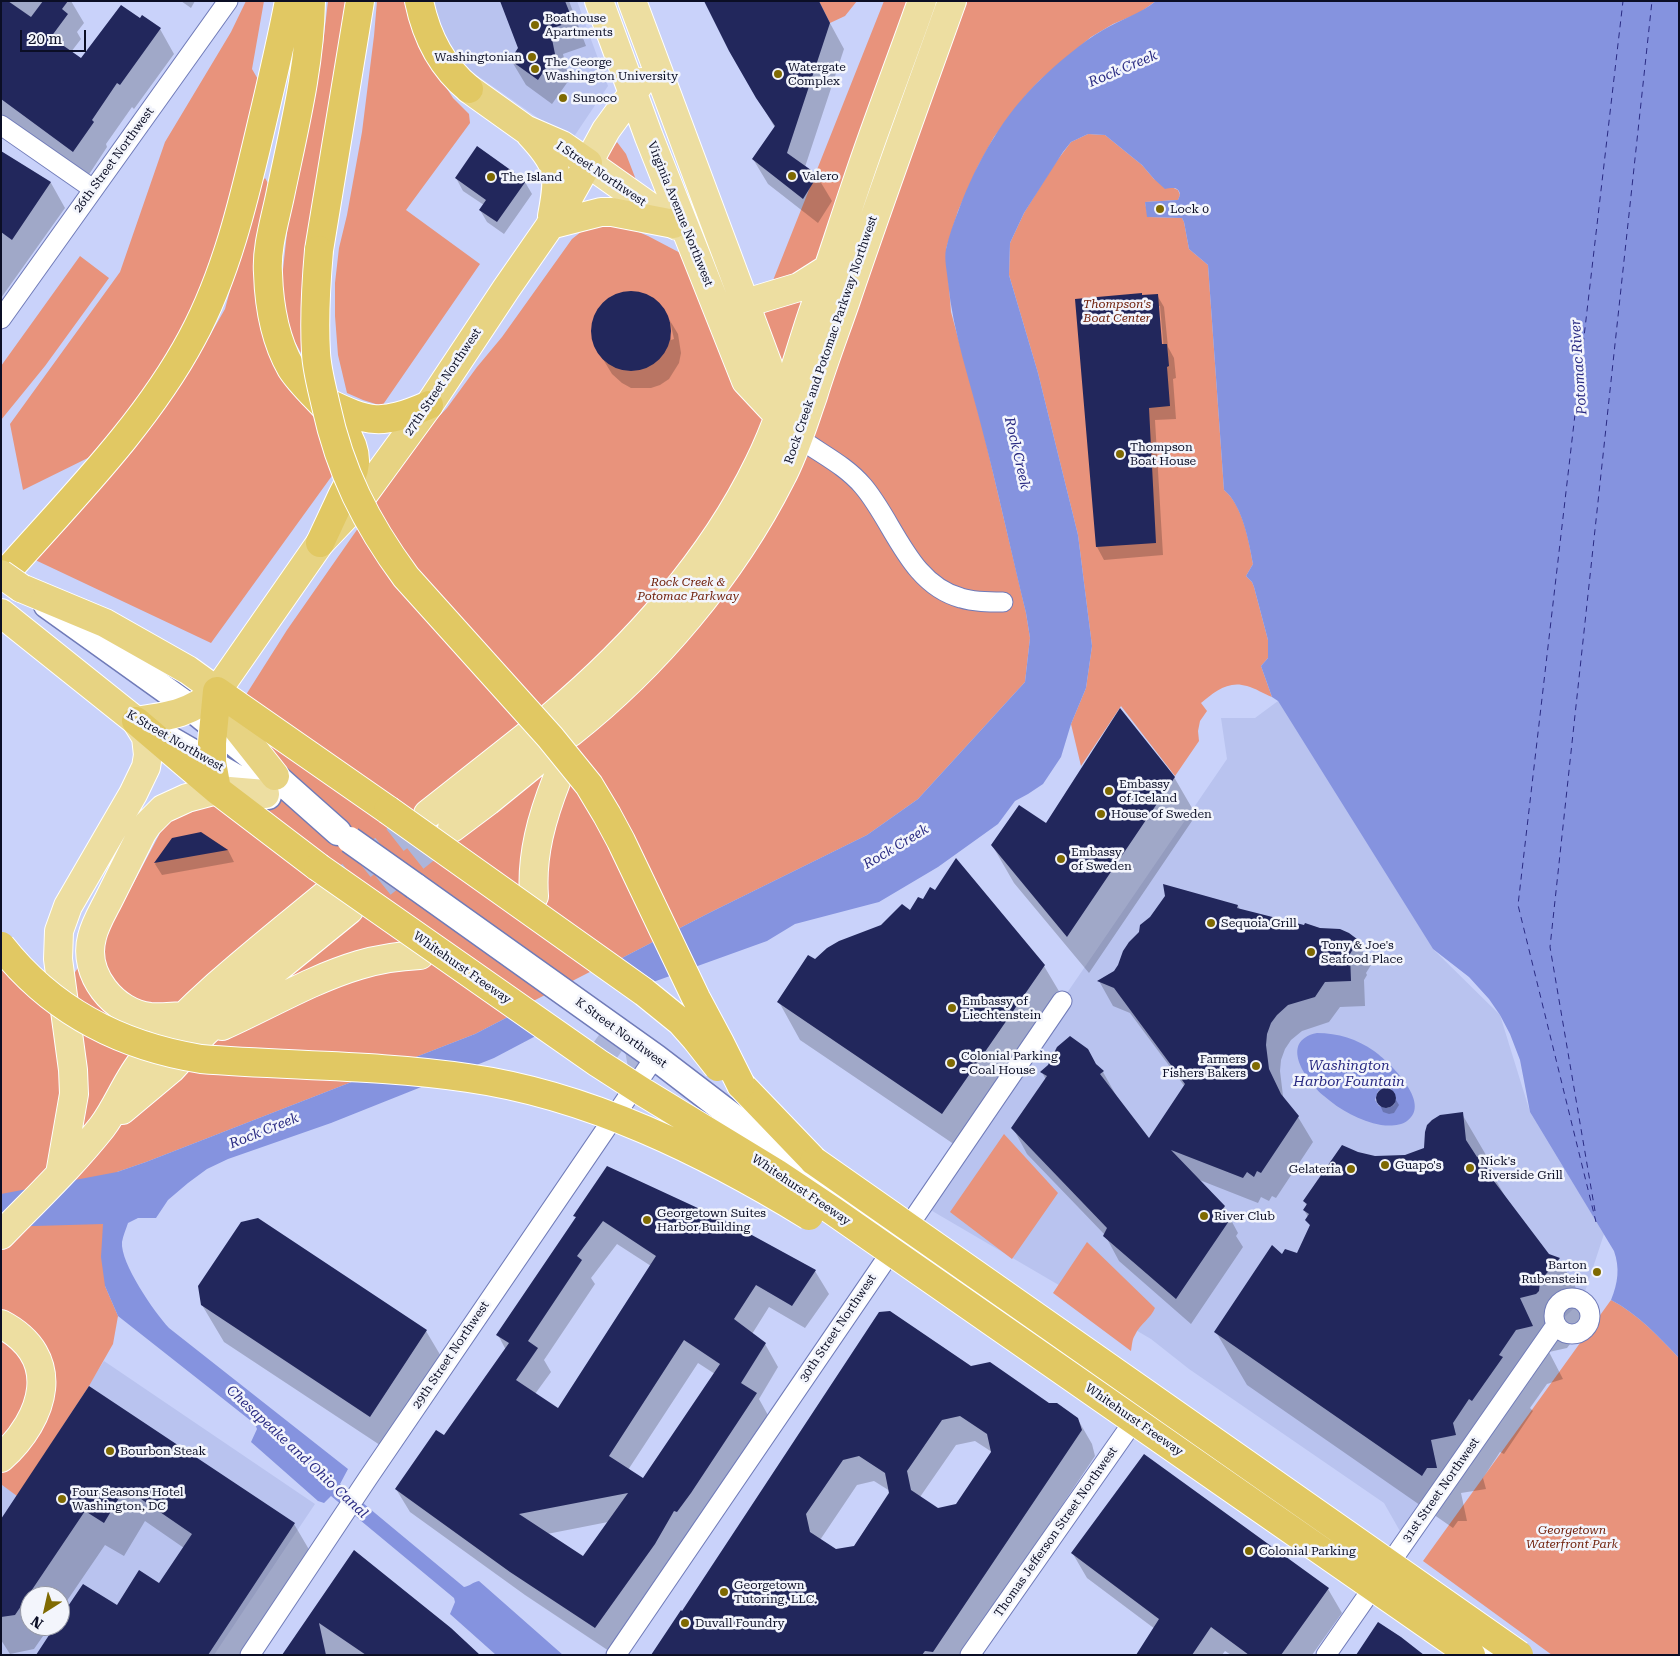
<!DOCTYPE html>
<html>
<head>
<meta charset="utf-8">
<style>
  body { margin:0 }
  #map { position:relative; width:1680px; height:1656px; overflow:hidden; background:#c9d2fa; font-family:"Roboto Serif",serif }
  canvas { display:block }
  .frame { position:absolute; inset:0; border:2px solid #0b0e25; pointer-events:none }
  .north { position:absolute; left:20px; top:1586px; width:50px; height:50px; box-sizing:border-box; background:#f3f5fc; border:1px solid #9699a6; border-radius:50%; rotate:215deg; font-size:14px; font-weight:700; line-height:20px; text-align:center; color:#0b0e25 }
  .north::after { content:''; display:block; margin:auto; width:18px; height:22px; background:#7f6a02; clip-path:polygon(50% 0,100% 100%,50% 72%,0 100%) }
  .scale { position:absolute; left:20px; top:30px; width:66px; height:22px; box-sizing:border-box; border:2px solid #0b0e25; border-top:0; padding-left:6px; font-size:15px; line-height:18px; white-space:nowrap; color:#0b0e25; -webkit-text-stroke:4px #f3f5fc; paint-order:stroke }
</style>
</head>
<body>
<div id="map">
<canvas width="1680" height="1656"></canvas>
<div class="frame"></div>
<div class="north">N</div>
<div class="scale">20 m</div>
</div>
<script>
const c = document.querySelector('canvas').getContext('2d');
c.lineJoin = 'round';
function paint(path, color) {
  c.fillStyle = color;
  c.fill(path, 'evenodd');
}
function stroke(path, color, width, dash) {
  c.strokeStyle = color;
  c.lineWidth = width;
  c.lineCap = dash ? 'butt' : 'round';
  c.setLineDash(dash || []);
  c.stroke(path);
}
function write(font, color, halo, rows, align = 'center') {
  c.font = font + ' "Roboto Serif",serif';
  c.lineWidth = 5;
  c.setLineDash([]);
  c.textBaseline = 'middle';
  c.strokeStyle = halo;
  c.fillStyle = color;
  for (const [text, x, y, turn = 0] of rows) {
    c.save();
    c.translate(x, y);
    c.rotate((+turn || 0) * Math.PI / 180);
    c.textAlign = isNaN(turn) ? turn : align;
    if (halo) c.strokeText(text, 0, 0);
    c.fillText(text, 0, 0);
    c.restore();
  }
}
paint(new Path2D(`
  M430,1H577L608,86L571,141L462,65L445,43Z
  M1278,701L1433,949L1500,1015L1530,1112L1604,1234L1582,1301L1556,1325L1405,1540L1384,1503L1189,1369L1151,1339L922,1205L1227,759L1221,718H1255Z
  M104,1361L315,1504L214,1655H1V1486L2,1485L17,1495ZM30,1596H60V1626H30Z`), '#b9c3ef');
paint(new Path2D(`
  M246,1H264L252,69L259,81L246,144L216,249L196,301L173,347L140,401L98,453L23,490L10,424L120,272L165,142L231,32Z
  M328,1H350L305,360L291,335L281,288L290,205L308,127L323,44Z
  M377,1H406L436,72L453,98L469,114L470,123L406,210L480,264L382,406L363,400L347,393L338,355L335,316V283L339,248L347,215L362,132L374,36Z
  M819,1H857L845,16L830,23Z
  M884,1H1156L1139,13L1113,24L1091,37L1040,80L1026,95L994,137L978,166L958,211L946,249L951,312L983,430L1026,613L1030,638L1025,682L918,799L867,835L709,913L475,1034L146,1162L117,1172L105,1286L118,1316L113,1344L89,1386L17,1496L2,1485L1,1486V968L48,1011L105,929L132,886L168,818L287,630L428,428L447,408L477,367L502,337L572,239L601,216L648,236L766,298Z
  M1088,134L1105,135L1142,165L1154,179L1178,190L1180,195L1178,200L1145,202L1148,217L1182,218L1184,222L1189,249L1208,265L1224,490C1243,505 1249,542 1253,564L1246,576L1252,582L1254,587L1268,640V658L1261,666L1272,697C1264,694 1255,688 1247,686C1228,680 1214,692 1201,703L1207,711L1200,721L1198,731L1199,741L1175,776L1121,706L1081,766L1071,724L1086,688L1092,646L1078,535L1038,373L1009,275L1010,243L1024,213L1053,166L1071,142Z
  M617,142L626,154L638,185L604,161Z
  M265,178L272,190L274,360L289,390L303,405L315,414L334,473L211,643L31,558L185,375L209,337L225,309L258,187Z
  M80,256L109,278L45,366L1,420V366Z
  M1004,1134L1058,1193L1012,1259L950,1212Z
  M1087,1242L1155,1308C1151,1318 1140,1324 1135,1335C1132,1339 1132,1346 1131,1351L1053,1293Z
  M1611,1300C1638,1314 1658,1336 1679,1358V1655H1552L1423,1561Z`), '#e8937c');
paint(new Path2D(`
  M1156,1H1679V1358C1658,1336 1638,1314 1611,1300C1618,1283 1620,1268 1614,1251L1530,1112L1520,1060L1510,1034L1500,1015L1489,999L1469,977L1433,949L1278,701L1272,697L1261,666L1268,658V640L1254,587L1252,582L1246,576L1253,564C1249,542 1242,504 1224,490L1208,265L1189,249L1184,222L1182,218L1147,217L1145,202L1178,200L1180,195C1179,186 1172,188 1165,189L1154,179L1142,165L1105,135L1088,134L1071,142L1063,152L1024,213L1010,243L1009,275L1038,373L1078,535L1092,646L1086,688L1071,724L1061,757L1043,784L1028,794L1015,801L998,824L938,867L879,902L795,924L767,941L606,999L494,1058L331,1123L228,1159L207,1169L188,1183L168,1200L156,1218H138L128,1223C126,1229 123,1236 122,1242C120,1263 155,1313 169,1328L348,1469L340,1484L464,1587C470,1586 473,1582 479,1581L563,1655H496L450,1614L455,1602L454,1598L331,1496L324,1503L318,1501L251,1442L257,1429L255,1424L118,1316L105,1286L101,1257L103,1224L1,1227V1194L117,1172L146,1162L475,1034L709,913L867,835L918,799L1025,682L1030,638L1026,613C1011,552 998,490 982,429C970,381 953,333 948,282C947,271 944,259 946,249C949,235 954,222 959,209C977,161 1004,114 1041,79C1060,61 1081,43 1103,30C1121,19 1140,14 1156,1Z
  M1317,1033C1338,1033 1357,1039 1374,1051C1388,1061 1433,1103 1407,1121C1400,1126 1390,1126 1381,1125C1360,1121 1340,1110 1324,1096C1306,1081 1278,1041 1317,1033ZM1384,1088L1391,1089L1396,1098L1394,1105L1388,1108L1379,1106L1375,1100L1378,1091Z`), '#8593df');
paint(new Path2D(`
  M619,957L657,983L607,1002L539,1037L506,1015Z`), '#c9d2fa');
paint(new Path2D(`
  M1,1H71L84,23L77,32L81,39L71,52L82,60L140,20L160,29L174,54L134,109L132,107L106,144L107,147L88,176L62,157L59,154L1,114Z
  M181,1H195L191,8Z
  M502,1H569L586,46L563,54L569,80L552,104L526,85L511,60L520,48Z
  M818,1L844,49L805,167L817,176L832,201L818,223L768,184L753,159L775,128L730,50Z
  M1,152L51,183L65,208L1,298Z
  M456,178L525,182L532,194L504,234L487,222L480,210L484,205L463,191Z
  M635,292L644,294L653,298L666,314L678,334L681,353L679,363L669,379L660,385L651,388H631L622,383L612,374L595,346L593,330L595,316L600,308L607,301L615,295ZM667,318L670,321L674,339L671,340Z
  M1157,295L1164,307L1168,347L1174,358L1176,378L1173,379L1176,419L1155,420L1163,555L1104,560L1097,547L1077,300ZM1158,306H1160L1164,351H1161Z
  M1174,777L1196,815L1089,973L1014,883L992,845Z
  M201,833L228,850L234,862L162,875L155,864L172,839Z
  M1238,906L1240,910L1356,940L1371,965L1366,973L1367,975L1364,980L1365,1006L1340,1007L1329,1022L1302,1031L1291,1040L1285,1049L1281,1060L1280,1071L1283,1096L1286,1103L1298,1117L1313,1142L1276,1198L1272,1196L1269,1201L1261,1197L1258,1203L1197,1179L1224,1207L1238,1233L1236,1236L1243,1247L1191,1324L1119,1261L1105,1235L1027,1154L1013,1128L1046,1080L1042,1072L1096,1065L1103,1072L1117,1097L1149,1140L1185,1087L1130,1013L1113,1006L1099,981Z
  M911,912L1044,966L1066,1003L964,1151L800,1040L779,1002L815,961Z
  M1384,1089L1390,1090L1399,1105L1394,1113L1389,1114L1383,1112L1380,1105L1376,1097L1379,1092Z
  M1462,1114L1493,1167L1494,1177L1510,1205L1548,1255L1559,1259L1590,1312L1570,1335V1344L1567,1348L1549,1352L1563,1379L1547,1384L1530,1408L1533,1411L1504,1454L1500,1452L1483,1478L1486,1489L1461,1493L1467,1521H1458L1453,1528L1247,1385L1216,1332L1282,1255H1297L1311,1227L1307,1220L1308,1217L1304,1210L1307,1206L1304,1201L1357,1153L1375,1158L1405,1156L1425,1149Z
  M575,1216L728,1223L815,1271L829,1294L805,1328L769,1307L752,1334L765,1344L778,1367L759,1399L769,1417L609,1651L525,1595L410,1512L396,1489L444,1436L506,1350L498,1335L577,1219ZM617,1244L651,1266L558,1410L535,1394L551,1372L544,1360L595,1284L591,1278ZM698,1363L715,1374L643,1480L628,1470ZM608,1522L583,1558L547,1534Z
  M202,1305L426,1331L448,1368L392,1453L224,1342Z
  M880,1313L970,1367L1077,1418L1092,1444L1095,1456L962,1655H652L683,1613ZM975,1441L992,1452L957,1505L938,1509L920,1497L956,1445ZM874,1481L890,1491L854,1547L836,1551L820,1540L857,1485Z
  M90,1388L294,1524L314,1558L250,1655H43L56,1626H60V1621L117,1606L160,1585L184,1548L145,1521L124,1556L105,1545L60,1611V1596H30V1626H50L34,1649L10,1654L1,1640V1521Z
  M355,1551L478,1655H284Z
  M1073,1554L1328,1589L1342,1613L1312,1655H1231L1225,1651L1222,1655H1137L1155,1629L1087,1578Z`), '#0003');
stroke(new Path2D(`
  M1595,1211L1550,947L1652,1
  M1596,1222L1518,905L1623,1`), '#2a2b83', 1, [6, 5]);
paint(new Path2D(`
  M1,1H8L31,17L43,1H68L62,9L68,14L51,37L81,58L121,5L140,18L142,15L161,28L120,85L117,83L92,120L94,122L73,152L1,99Z
  M500,1H565L573,21L550,29L555,54L538,80L510,60L518,48Z
  M704,1H819L830,23L787,153L818,175L803,199L752,159L775,126L756,98L729,51Z
  M477,146L526,181L497,222L479,210L486,200L455,178Z
  M1,151L51,182L12,240L1,232Z
  M591 331a40 40 0 1 1 80 0a40 40 0 1 1-80 0Z
  M1142,293V295L1158,294L1162,344H1167L1169,366L1167,367L1170,406L1149,408L1156,543L1096,547L1075,299Z
  M1120,708L1175,777L1067,937L991,845L1019,805L1046,823Z
  M201,832L228,850L154,863L172,838Z
  M956,858L1045,965L942,1114L777,1002L808,955L815,959L827,948L839,941L881,925L902,904L910,910L918,897L923,899L930,887L935,890Z
  M1163,884L1238,905L1237,908L1304,925L1305,923L1320,928L1340,929L1349,933L1357,939L1352,948L1353,949L1350,954L1351,981L1325,982L1315,997L1288,1005L1277,1015L1271,1023L1267,1034L1266,1045L1269,1069L1281,1094L1299,1116L1261,1173L1257,1171L1254,1177L1247,1172L1243,1178L1171,1150L1225,1206L1219,1214L1229,1221L1176,1299L1103,1236L1107,1228L1011,1128L1047,1076L1040,1072L1048,1065L1057,1047L1070,1036L1088,1049L1096,1064L1104,1071L1100,1074L1149,1138L1185,1084L1114,988L1097,981L1114,971L1118,965L1123,951L1129,942L1139,932L1140,925L1150,917L1165,896Z
  M1376 1098a10 10 0 1 1 20 0a10 10 0 1 1-20 0Z
  M1463,1112L1466,1140L1477,1157L1487,1161V1172L1549,1254L1560,1258L1540,1281L1539,1291L1536,1294L1520,1298L1533,1326L1516,1330L1499,1355L1503,1357L1472,1401L1469,1399L1453,1423L1456,1435L1431,1440L1437,1468H1427L1422,1476L1214,1332L1272,1245L1282,1254L1285,1249L1297,1253L1310,1225L1305,1220L1309,1214L1303,1210L1307,1204L1303,1201L1342,1145L1358,1152L1375,1156L1405,1155L1424,1148L1425,1132L1427,1125L1432,1120L1440,1115Z
  M607,1166L728,1222L816,1270L792,1306L756,1285L734,1319L766,1343L741,1383L757,1393L691,1493L677,1512L674,1511L655,1544L595,1628L510,1572L395,1489L436,1430L444,1435L509,1343L496,1335L576,1217L573,1216ZM603,1221L656,1256L558,1408L516,1380L538,1348L528,1341L582,1260L577,1256ZM684,1340L720,1364L643,1478L609,1456ZM628,1493L583,1556L519,1514Z
  M258,1218L427,1330L370,1417L201,1305L198,1286L241,1222Z
  M890,1311L971,1366L990,1362L1049,1403H1057L1078,1418L1082,1430L933,1652L925,1651L922,1655H651L681,1610L682,1611L879,1312ZM960,1416L987,1434L991,1452L956,1504L938,1508L911,1490L907,1471L942,1420ZM859,1456L885,1473L889,1493L854,1546L836,1549L810,1532L806,1514L843,1460Z
  M89,1386L295,1523L208,1655H36L55,1626H60V1618L83,1584L117,1605L139,1570L159,1583L192,1534L125,1488L104,1523L85,1511L15,1615L1,1617V1519Z
  M1144,1454L1329,1588L1281,1655H1249L1211,1627L1192,1655H1136L1159,1619L1071,1553Z
  M354,1550L451,1628L480,1655H366L319,1623L326,1655H282Z
  M1378,1622L1401,1637L1424,1655H1356Z`), '#22275c');
stroke(new Path2D(`
  M329,892L428,814
  M349,910L452,828
  M591,1046L616,1064L655,1057`), '#acb5da', 28, [28, 14]);
const minor = new Path2D(`
  M1,125L93,189
  M1,319L228,1
  M799,438C821,454 845,465 863,486C894,522 909,584 961,598C974,602 989,602 1003,602
  M1554 1316a18 18 0 1 1 36 0a18 18 0 1 1-36 0Z
  M250,1655L368,1478L655,1057
  M616,1655L1062,1001
  M970,1655L1140,1412
  M1326,1655L1556,1325`);
const secondary = new Path2D(`
  M47,605L191,708L275,776L338,832
  M164,736L268,796
  M415,886L655,1057L834,1194L894,1238
  M1453,1627L1493,1655`);
const primary = new Path2D(`
  M599,1L649,137L746,381L790,428
  M632,1L768,365L779,415
  M641,82L606,130L588,163L677,226
  M746,303L799,287L829,268
  M552,716C634,647 712,560 759,463C783,415 796,362 813,312C829,268 843,223 858,179C878,119 901,61 922,1
  M570,733C655,666 732,575 781,478C795,452 803,424 813,396C823,363 835,332 846,300C880,200 916,101 952,1
  M428,814L528,735
  M452,828L488,801L547,753
  M534,896C531,855 542,817 557,779
  M185,1016C174,1016 162,1018 150,1017C114,1013 82,974 92,937C95,924 103,911 109,899C120,877 131,855 142,833L148,824L163,809L187,798L217,790L265,794
  M222,1026C267,1006 312,979 359,965C379,959 399,956 420,955
  M122,1110L171,1069L204,1033L248,992L349,910
  M60,1174L74,1094L73,1070L58,959L59,931L68,906L133,794L146,767L148,755L146,737L136,721
  M1,1235C35,1200 72,1165 102,1127C118,1106 127,1079 144,1059C198,996 265,945 329,892
  M1,1324C64,1357 45,1418 1,1458`);
const trunk = new Path2D(`
  M530,134C559,165 560,174 552,216
  M550,225L601,212H612L674,224
  M21,588L105,623L188,670L217,691L237,728L275,776
  M1,613L136,721C170,716 189,714 217,691L320,543L356,505L429,405L506,289L565,204L588,163L562,145L525,129L469,89`);
const motorway = new Path2D(`
  M311,1C310,65 294,129 281,191C276,217 266,247 268,273C269,305 275,340 291,368C309,397 357,427 355,463C354,476 346,487 341,498C334,513 327,528 320,543
  M419,1C426,35 442,67 469,89
  M319,250L360,1
  M324,401C370,423 380,426 429,405
  M1,578C67,503 145,426 192,338C227,273 244,199 261,127C271,85 281,43 289,1
  M136,721L217,790L318,867
  M217,790L212,762V743L217,691L388,810
  M741,1085L814,1161`);
stroke(minor, '#707bb8', 21);
stroke(secondary, '#707bb8', 29);
stroke(primary, '#fff', 30);
stroke(trunk, '#fff', 30);
stroke(motorway, '#fff', 30);
stroke(minor, '#fff', 19);
stroke(secondary, '#fff', 26);
stroke(primary, '#eddea1', 28);
stroke(trunk, '#e7d382', 28);
stroke(motorway, '#e1c863', 28);
const secondaryBridge = new Path2D(`
  M350,840L415,886`);
const trunkBridge = new Path2D(`
  M1,574L21,588`);
const motorwayBridge = new Path2D(`
  M319,250C316,284 314,319 316,353C317,371 322,388 326,406C340,471 366,523 406,577L550,737L589,785L607,815L621,841L696,998L719,1041L741,1085
  M388,810L644,992L681,1022L696,1039L718,1067
  M318,867L598,1063L643,1092L776,1173L833,1211L1471,1655
  M1,946C52,1011 120,1046 201,1059C289,1066 380,1065 468,1078C589,1095 706,1153 809,1216
  M814,1161L1519,1655`);
stroke(secondaryBridge, '#707bb8', 29, []);
stroke(trunkBridge, '#fff', 30, []);
stroke(motorwayBridge, '#fff', 30, []);
stroke(secondaryBridge, '#fff', 26);
stroke(trunkBridge, '#e7d382', 28);
stroke(motorwayBridge, '#e1c863', 28);
for (const [x, y, r, color] of [
  [535,25,5,"#7f6a02"],
  [532,57,5,"#7f6a02"],
  [535,69,5,"#7f6a02"],
  [778,74,5,"#7f6a02"],
  [563,98,5,"#7f6a02"],
  [792,176,5,"#7f6a02"],
  [491,177,5,"#7f6a02"],
  [1160,209,5,"#7f6a02"],
  [1120,454,5,"#7f6a02"],
  [1109,791,5,"#7f6a02"],
  [1101,814,5,"#7f6a02"],
  [1061,859,5,"#7f6a02"],
  [1211,923,5,"#7f6a02"],
  [1311,952,5,"#7f6a02"],
  [952,1008,5,"#7f6a02"],
  [951,1063,5,"#7f6a02"],
  [1256,1066,5,"#7f6a02"],
  [1385,1165,5,"#7f6a02"],
  [1470,1168,5,"#7f6a02"],
  [1351,1169,5,"#7f6a02"],
  [1204,1216,5,"#7f6a02"],
  [647,1220,5,"#7f6a02"],
  [1597,1272,5,"#7f6a02"],
  [110,1451,5,"#7f6a02"],
  [62,1499,5,"#7f6a02"],
  [1249,1551,5,"#7f6a02"],
  [724,1592,5,"#7f6a02"],
  [685,1623,5,"#7f6a02"]
]) {
  const dot = new Path2D();
  dot.arc(x, y, r, 0, 2 * Math.PI);
  c.fillStyle = color;
  c.fill(dot);
  stroke(dot, '#f3f5fc', 2);
}
write('12px', '#0b0e25', '#f3f5fc', [
  ["Boathouse",545,18],
  ["Apartments",545,32],
  ["Washingtonian",522,57,"right"],
  ["The George",545,62],
  ["Washington University",545,76],
  ["Watergate",788,67],
  ["Complex",788,81],
  ["Sunoco",573,98],
  ["Valero",802,176],
  ["The Island",501,177],
  ["Lock 0",1170,209],
  ["Thompson",1130,447],
  ["Boat House",1130,461],
  ["Embassy",1119,784],
  ["of Iceland",1119,798],
  ["House of Sweden",1111,814],
  ["Embassy",1071,852],
  ["of Sweden",1071,866],
  ["Sequoia Grill",1221,923],
  ["Tony & Joe's",1321,945],
  ["Seafood Place",1321,959],
  ["Embassy of",962,1001],
  ["Liechtenstein",962,1015],
  ["Colonial Parking",961,1056],
  ["- Coal House",961,1070],
  ["Farmers",1246,1059,"right"],
  ["Fishers Bakers",1246,1073,"right"],
  ["Nick's",1480,1161],
  ["Riverside Grill",1480,1175],
  ["Guapo's",1395,1165],
  ["Gelateria",1341,1169,"right"],
  ["Georgetown Suites",657,1213],
  ["Harbor Building",657,1227],
  ["River Club",1214,1216],
  ["Barton",1587,1265,"right"],
  ["Rubenstein",1587,1279,"right"],
  ["Bourbon Steak",120,1451],
  ["Four Seasons Hotel",72,1492],
  ["Washington, DC",72,1506],
  ["Colonial Parking",1259,1551],
  ["Georgetown",734,1585],
  ["Tutoring, LLC.",734,1599],
  ["Duvall Foundry",695,1623]
], 'left');
write('12px', '#0b0e25', '#f3f5fc', [
  ["26th Street Northwest",114,160,-54],
  ["I Street Northwest",601,174,34],
  ["Virginia Avenue Northwest",680,214,68],
  ["Rock Creek and Potomac Parkway Northwest",831,340,-71],
  ["27th Street Northwest",443,382,-56],
  ["K Street Northwest",175,741,30],
  ["Whitehurst Freeway",462,968,35],
  ["K Street Northwest",621,1033,36],
  ["Whitehurst Freeway",801,1190,34],
  ["30th Street Northwest",838,1328,-56],
  ["29th Street Northwest",451,1355,-56],
  ["Whitehurst Freeway",1134,1420,35],
  ["31st Street Northwest",1441,1490,-55],
  ["Thomas Jefferson Street Northwest",1056,1532,-55]
]);
write('italic 12px', '#70210c', '#f3f5fc', [
  ["Thompson's",1117,304],
  ["Boat Center",1117,318],
  ["Rock Creek &",688,582],
  ["Potomac Parkway",688,596],
  ["Georgetown",1572,1530],
  ["Waterfront Park",1572,1544]
]);
write('italic 14px', '#2a2b83', '#f3f5fc', [
  ["Rock Creek",1123,69,-23],
  ["Potomac River",1579,367,-94],
  ["Rock Creek",1017,453,77],
  ["Rock Creek",896,847,-31],
  ["Washington",1349,1066],
  ["Harbor Fountain",1349,1082],
  ["Rock Creek",264,1131,-22],
  ["Chesapeake and Ohio Canal",297,1452,43]
]);
</script>
</body>
</html>
